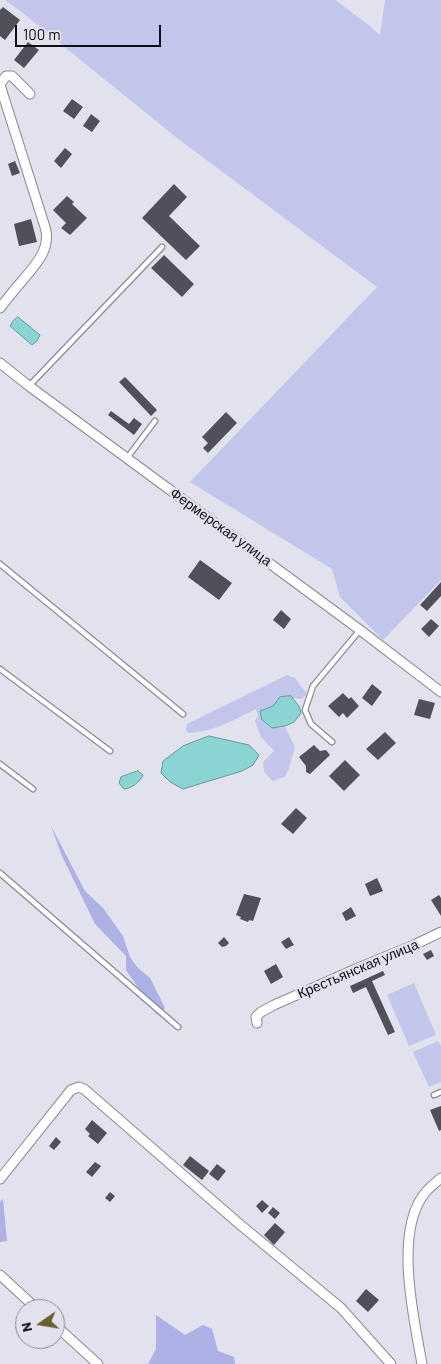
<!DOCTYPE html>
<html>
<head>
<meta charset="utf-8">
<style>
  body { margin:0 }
  #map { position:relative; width:441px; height:1364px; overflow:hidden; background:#e1e2ed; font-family:Barlow,sans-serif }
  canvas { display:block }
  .north { position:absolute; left:15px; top:1299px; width:50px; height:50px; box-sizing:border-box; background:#e1e2ed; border:1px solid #8d8e96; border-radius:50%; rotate:257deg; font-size:14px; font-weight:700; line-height:20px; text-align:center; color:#0f0f13 }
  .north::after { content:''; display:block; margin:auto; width:18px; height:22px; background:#665e2b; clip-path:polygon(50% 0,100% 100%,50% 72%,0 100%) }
  .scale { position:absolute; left:15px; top:25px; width:146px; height:22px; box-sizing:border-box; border:2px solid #0f0f13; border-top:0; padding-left:6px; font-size:15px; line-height:18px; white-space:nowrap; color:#0f0f13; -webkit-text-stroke:4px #e1e2ed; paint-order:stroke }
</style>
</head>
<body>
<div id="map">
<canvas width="441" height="1364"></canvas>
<div class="north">N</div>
<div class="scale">100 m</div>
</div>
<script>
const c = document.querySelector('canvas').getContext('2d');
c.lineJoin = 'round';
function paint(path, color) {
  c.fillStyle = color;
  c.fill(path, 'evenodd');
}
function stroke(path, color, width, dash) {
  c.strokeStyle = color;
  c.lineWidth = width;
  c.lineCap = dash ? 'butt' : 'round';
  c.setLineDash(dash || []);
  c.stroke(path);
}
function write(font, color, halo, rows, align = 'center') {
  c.font = font + ' Barlow,sans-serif';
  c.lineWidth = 5;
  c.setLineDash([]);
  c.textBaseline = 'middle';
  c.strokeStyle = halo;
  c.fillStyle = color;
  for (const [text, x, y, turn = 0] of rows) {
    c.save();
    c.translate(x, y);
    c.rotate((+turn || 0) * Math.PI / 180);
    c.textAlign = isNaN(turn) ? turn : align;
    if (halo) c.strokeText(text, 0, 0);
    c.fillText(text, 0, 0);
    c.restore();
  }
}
paint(new Path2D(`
  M5,0H335L370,26L380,35L385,0H441V580L383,640L340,597L332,569L190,482L377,287L177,138L19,10Z
  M287,675L295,678L307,694L302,699L280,697L273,706L260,711L262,721L271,728L285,727L295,747L289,768L285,777L272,781L264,771L263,762L274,751L261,737L255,721L258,716L256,709C234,720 213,732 188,733L186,730L187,724Z
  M414,983L436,1035L409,1046L387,995Z
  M438,1041L441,1046V1082L429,1087L413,1052Z`), '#c2c6eb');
paint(new Path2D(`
  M51,826L85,891L103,908L123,936L130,957L137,967L150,978L165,1008L160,1014H156L126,970V956L95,924L62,856Z
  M3,1199L7,1241L0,1242V1202Z
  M156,1315L185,1335L203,1325L212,1329L218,1351L234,1357L235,1364H148L156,1349Z`), '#adb1e5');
const water = new Path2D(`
  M18,317L40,335L37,341L32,345L10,326L13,321Z
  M291,696L299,706L301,713L294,722L285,726L272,728L262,720L260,711L273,706L280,697Z
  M209,736L249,745L259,755L253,765L242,771L183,789L170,782L161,773L163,761L183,746Z
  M138,771L143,775C140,782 132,788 124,789L119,783L121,777Z`);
paint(water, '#8ad4d4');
stroke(water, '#65999a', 1);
paint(new Path2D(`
  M3,7L20,20L5,40L0,36V10Z
  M28,42L39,50L24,68L14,60Z
  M72,99L83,107L74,119L63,111Z
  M91,114L100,121L92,132L83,126Z
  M65,148L72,154L61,168L54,161Z
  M15,161L20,173L12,176L8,164Z
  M174,184L187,197L169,216L200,246L186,260L142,218Z
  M67,196L74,202L72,204L87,218L70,235L61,228L66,223L53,210Z
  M31,219L37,242L19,246L14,224Z
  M164,255L194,284L182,297L151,268Z
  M125,377L157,410L151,416L119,382Z
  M111,411L129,424L134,418L142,424L134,435L108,415Z
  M226,412L237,423L208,453L203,448L208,443L202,437Z
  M200,560L232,583L219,600L188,577Z
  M441,582V596L427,611L420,605Z
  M281,610L291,619L284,629L273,620Z
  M431,619L439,626L429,637L421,629Z
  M372,684L382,692L372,706L362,698Z
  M343,693L349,699L351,697L359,706L347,718L343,713L339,717L328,706Z
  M419,699L435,703L430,719L414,715Z
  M385,732L396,743L378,760L366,749Z
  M314,745L320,751L326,750L330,755L310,774L306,772V766L299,757Z
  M345,760L360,775L344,791L329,776Z
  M296,808L307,818L293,834L281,824Z
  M377,878L383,891L370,896L365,884Z
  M244,894L261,898L253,921L249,920L248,922L240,919L241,917L236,915Z
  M439,895L441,898V916L431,900Z
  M351,907L356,916L346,921L342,913Z
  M224,937L229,943L226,946L222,947L218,943Z
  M289,937L294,945L286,949L281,942Z
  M431,950L434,956L427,960L423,954Z
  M276,964L283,977L271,984L264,971Z
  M383,971L385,975L372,981L395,1032L388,1035L366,987L353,993L350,986Z
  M441,1106V1130L439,1131L430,1110Z
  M92,1120L107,1133L98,1144L88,1136L90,1134L85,1129Z
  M56,1137L61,1142L54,1150L49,1146Z
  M190,1156L209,1171L202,1180L183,1165Z
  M95,1162L101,1166L92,1177L86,1172Z
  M217,1164L226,1171L218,1181L209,1174Z
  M110,1192L115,1196L110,1202L105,1198Z
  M262,1200L269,1206L262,1213L256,1206Z
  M273,1207L280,1213L275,1219L268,1213Z
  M275,1223L285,1232L274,1245L264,1235Z
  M366,1289L379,1300L368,1312L356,1301Z`), '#4f5059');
const lane = new Path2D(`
  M29,386L162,247
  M127,458L155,421
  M0,564L183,714
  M0,669L110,751
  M332,742L311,724L305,710L313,686L360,630
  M0,764L33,789
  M0,873L178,1027
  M434,1095L441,1092`);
const street = new Path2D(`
  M0,84L6,76H12L30,94
  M0,85L45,227C52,249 35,265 22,281C14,290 7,299 0,308
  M0,363L29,386L360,630L441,692
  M257,1023L256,1017L261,1012L274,1005L358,968L414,945L441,932
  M0,1179L71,1090L79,1087L84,1089L237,1222L341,1308L391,1364
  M0,1275L37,1309
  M55,1325L98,1364
  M422,1364C414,1319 395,1237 422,1197C427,1189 434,1184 441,1178`);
stroke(lane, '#898b95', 7);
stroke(street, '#898b95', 11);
stroke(lane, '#fff', 4.5);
stroke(street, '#fff', 9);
write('14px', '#0f0f13', '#e1e2ed', [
  ["Фермерская улица",221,527,36],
  ["Крестьянская улица",358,969,-23]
]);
</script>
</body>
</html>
